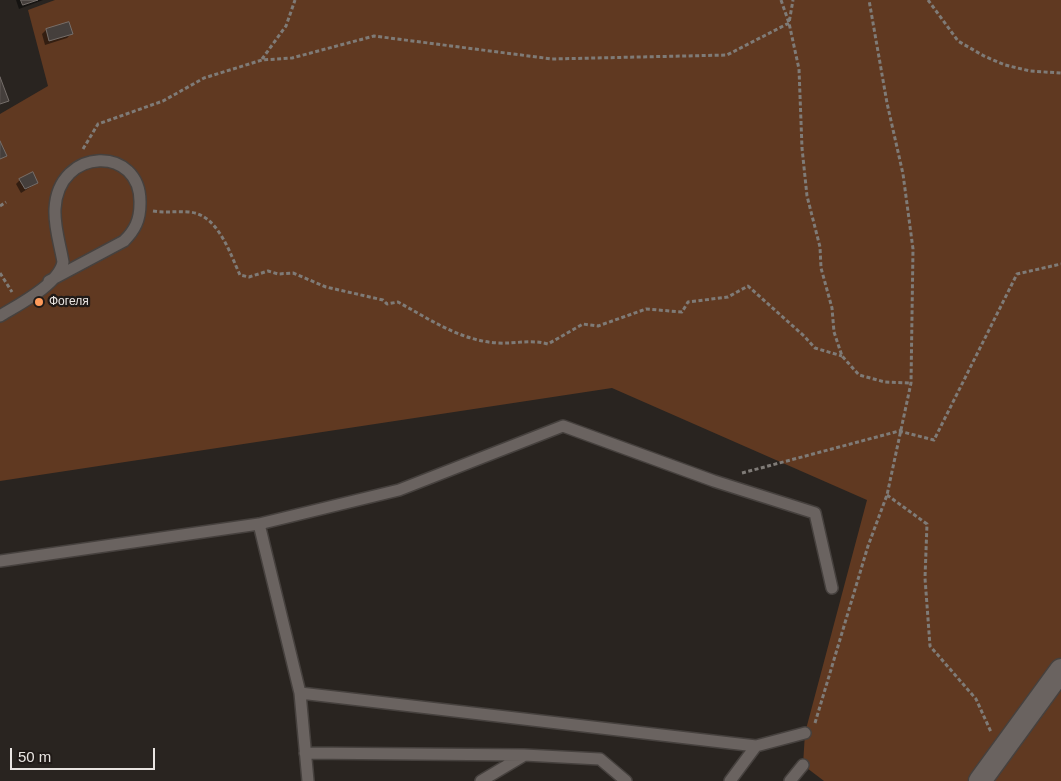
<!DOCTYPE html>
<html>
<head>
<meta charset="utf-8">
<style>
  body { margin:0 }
  #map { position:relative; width:1061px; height:781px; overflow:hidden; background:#292420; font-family:Arial,sans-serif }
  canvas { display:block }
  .scale { position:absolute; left:10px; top:748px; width:145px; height:22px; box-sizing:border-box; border:2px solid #e9e5e2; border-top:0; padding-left:6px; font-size:15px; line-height:18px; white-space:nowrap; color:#e9e5e2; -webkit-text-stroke:4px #201a17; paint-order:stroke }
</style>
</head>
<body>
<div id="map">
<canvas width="1061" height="781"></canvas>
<div class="scale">50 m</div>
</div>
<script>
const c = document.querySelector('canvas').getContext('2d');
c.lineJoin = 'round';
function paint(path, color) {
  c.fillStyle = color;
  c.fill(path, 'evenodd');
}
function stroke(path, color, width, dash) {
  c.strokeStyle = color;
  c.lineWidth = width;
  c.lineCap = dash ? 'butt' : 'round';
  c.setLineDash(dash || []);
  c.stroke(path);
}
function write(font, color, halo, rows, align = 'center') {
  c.font = font + ' Arial,sans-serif';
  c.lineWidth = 4.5;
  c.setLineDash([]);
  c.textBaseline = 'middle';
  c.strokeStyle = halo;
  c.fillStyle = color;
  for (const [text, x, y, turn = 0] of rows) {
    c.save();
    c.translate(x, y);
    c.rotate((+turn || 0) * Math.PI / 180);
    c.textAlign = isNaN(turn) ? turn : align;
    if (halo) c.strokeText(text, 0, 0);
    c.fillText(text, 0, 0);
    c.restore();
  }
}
paint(new Path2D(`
  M55,0H1061V781H824L803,765L805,733L867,500L612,388L0,481V114L48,86L28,10Z`), '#603921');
paint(new Path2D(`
  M16,0H43L19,9Z
  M46,30L71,34L67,38L45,45L42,34Z
  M20,180L37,183L21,193L16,184Z`), '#0007');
const building = new Path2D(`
  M21,0H38L23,5Z
  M69,22L73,34L49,41L46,29Z
  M0,77L9,101L0,104Z
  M0,141L7,156L0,159Z
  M33,172L38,183L25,189L19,179Z`);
paint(building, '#453f3c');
stroke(building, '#756e6a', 1);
const lane = new Path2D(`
  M0,316C18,305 59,284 63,262C60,244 54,227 55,209C58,146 142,145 140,204C140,220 135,230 124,241L49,281
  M259,524L300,693L308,781
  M0,561L259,524L399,490L563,426L714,481L815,513L832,588
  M300,693L756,746L805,733
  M305,753L524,755L600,759L626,781
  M481,781L523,756
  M730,781L756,746
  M790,781L803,765`);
const street = new Path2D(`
  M980,781L1061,670`);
stroke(lane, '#46413e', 14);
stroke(street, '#46413e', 25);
stroke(new Path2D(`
  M781,0L789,23L799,69L802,148L807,196L820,247L821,268L832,308L834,332L842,356L859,375L885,382L911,383
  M928,0L958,41L984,56L1005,65L1030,71L1061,73
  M262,59L286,26L295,0
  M83,149L98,124L163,101L204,78L262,60L292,58L374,36L552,59L727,55L789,23L793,0
  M0,206L6,202
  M153,211C165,213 176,211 188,212C218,213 230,254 240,275L249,277L268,271L278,274L293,273L326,287L383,300L387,304L398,302C429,319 461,341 498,343C517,344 529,339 548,344L583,324L598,326L646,309L682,312L688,302L728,297L748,286L804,336L815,348L842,356
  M0,273L12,292
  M742,473L899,431L934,440L1017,274L1061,264
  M887,495L927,524L925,578L930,646L976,699L991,732
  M815,723L868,546L887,495L911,383L913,249L903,174L887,103L869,0`), '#7f7b77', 3, [4, 2.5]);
stroke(lane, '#6a6360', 11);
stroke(street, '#6a6360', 22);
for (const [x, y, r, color] of [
  [39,302,5,"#ff9b5b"]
]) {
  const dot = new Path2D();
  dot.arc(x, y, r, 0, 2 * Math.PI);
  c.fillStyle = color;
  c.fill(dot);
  stroke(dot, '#201a17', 2);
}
write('12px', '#e9e5e2', '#201a17', [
  ["Фогеля",49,302]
], 'left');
</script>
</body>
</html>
